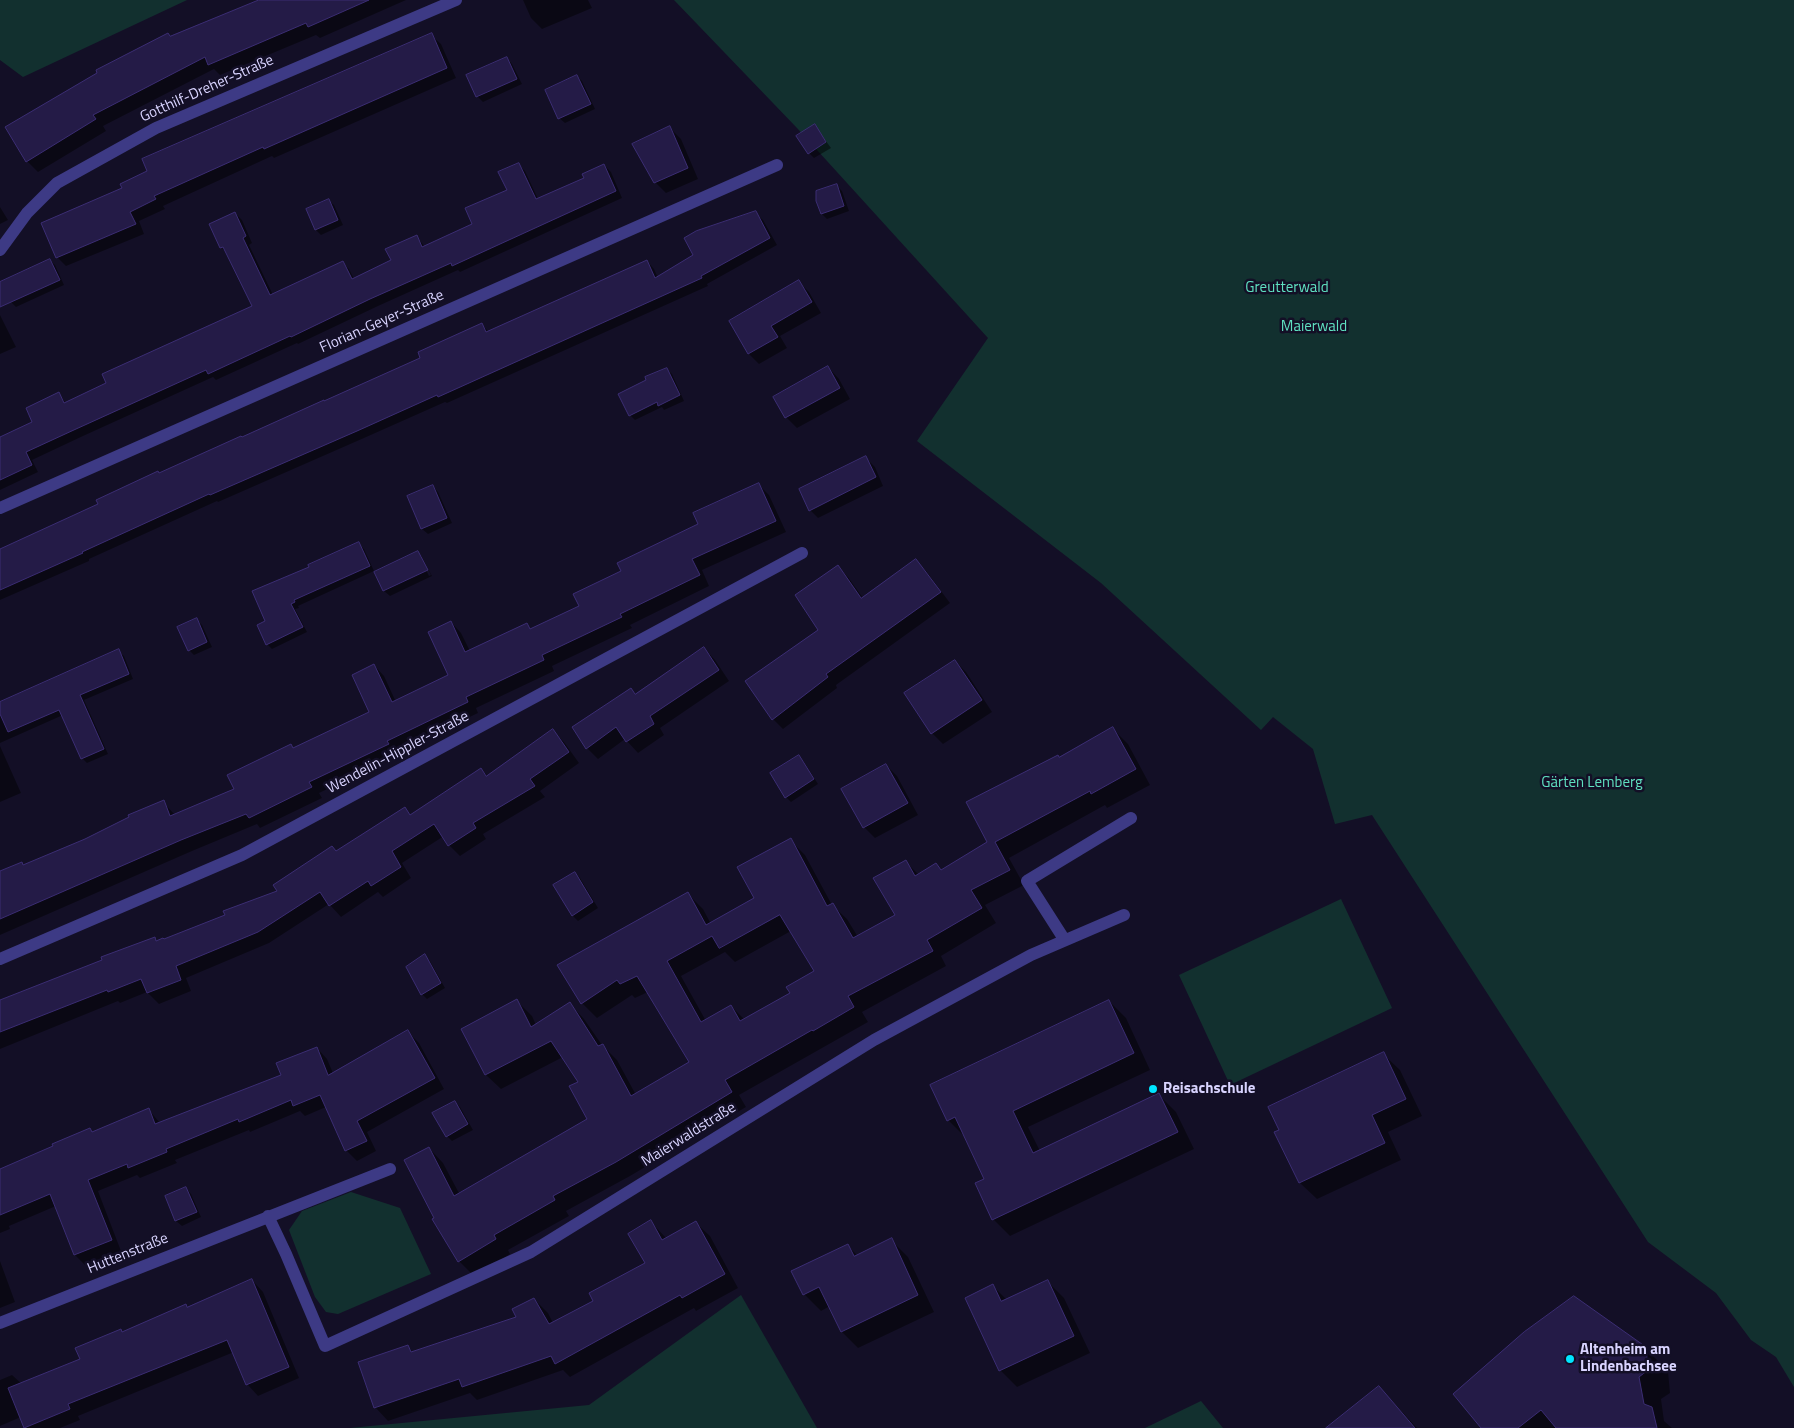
<!DOCTYPE html>
<html>
<head>
<meta charset="utf-8">
<style>
  body { margin:0 }
  canvas { display:block; background:#130f26 }
</style>
</head>
<body>
<canvas width="1794" height="1428"></canvas>
<script>
const c = document.querySelector('canvas').getContext('2d');
c.lineJoin = 'round';
function paint(path, color) {
  c.fillStyle = color;
  c.fill(path, 'evenodd');
}
function stroke(path, color, width, dash) {
  c.strokeStyle = color;
  c.lineWidth = width;
  c.lineCap = dash ? 'butt' : 'round';
  c.setLineDash(dash || []);
  c.stroke(path);
}
function write(font, color, halo, rows, align = 'center') {
  c.font = font + ' "Titillium Web",sans-serif';
  c.lineWidth = 5;
  c.setLineDash([]);
  c.textBaseline = 'middle';
  c.strokeStyle = halo;
  c.fillStyle = color;
  for (const [text, x, y, turn = 0] of rows) {
    c.save();
    c.translate(x, y);
    c.rotate((+turn || 0) * Math.PI / 180);
    c.textAlign = isNaN(turn) ? turn : align;
    if (halo) c.strokeText(text, 0, 0);
    c.fillText(text, 0, 0);
    c.restore();
  }
}
paint(new Path2D(`
  M0,0H187L23,77L0,60Z
  M674,0H1794V1387L1776,1357L1751,1340L1716,1293L1648,1242L1372,815L1335,824L1313,749L1273,717L1261,730L1101,583L917,441L988,338L797,128Z
  M1341,899L1392,1008L1230,1085L1179,975Z
  M351,1192L400,1208L431,1274L338,1314L326,1312L315,1297L289,1230L302,1211Z
  M741,1295L817,1428H350L589,1405Z
  M1201,1401L1223,1428H1145Z`), '#12302f');
paint(new Path2D(`
  M262,0H406L320,38L316,35L220,75L214,69L103,126L106,131L38,172L27,161L171,37Z
  M523,0H588L592,8L542,29L531,18Z
  M431,35L441,44L456,78L274,158L272,156L163,206L165,209L139,221L144,234L66,266L57,257L124,188Z
  M507,58L512,64L522,84L483,102L477,96Z
  M577,76L582,81L595,109L565,123L559,118Z
  M814,125L831,148L814,158L809,153Z
  M670,128L681,139L698,179L666,193L655,182Z
  M518,164L525,171L538,199L586,179L604,165L611,172L622,198L460,272L458,270L378,306L298,344L297,343L216,380L213,377L83,436L32,460L38,472L0,490V438L34,423L58,394L66,403L108,384L253,306L227,253L221,247L235,213L242,220L252,243L249,245L273,295L342,262L349,269L354,279L392,261L417,237L425,247L474,225L508,191Z
  M837,186L842,191L849,211L827,219L822,214L817,200Z
  M328,200L334,205L343,225L321,235L316,230L307,210Z
  M0,207L8,220L0,224Z
  M755,213L763,220L777,245L707,284L708,286L447,403L445,402L364,438L218,502L217,501L89,559V561L0,600V550L100,505L160,475L422,358L482,325L489,332L647,261L654,269L658,278L695,255Z
  M50,260L55,265L64,285L16,307L11,302Z
  M799,282L809,292L821,313L780,336L787,348L759,364L749,354L731,321Z
  M0,315L16,347L0,354Z
  M828,367L839,379L850,399L797,428L786,417Z
  M667,369L672,374L684,401L664,410L662,407L635,420L630,415Z
  M866,458L875,467L883,486L818,518L810,510Z
  M758,484L769,495L786,532L702,570L709,586L630,625L632,628L552,666L554,671L476,708L478,713L397,752L399,755L319,793L322,798L260,828L257,824L192,851L0,935V873L21,863L24,866L85,840L163,802L175,815L236,789L291,746L294,749L370,712L374,665L384,676L396,702L450,676L451,622L461,633L470,651L526,625L532,630L580,607L623,572L700,524Z
  M433,486L438,492L452,523L428,534L422,529L409,497Z
  M359,544L364,549L374,571L298,606L299,608L295,609L307,632L272,649L267,644L266,622L310,568Z
  M418,552L422,557H420L429,576L431,575L422,557L432,576L390,596L384,591L376,572Z
  M916,561L926,571L950,603L836,685L837,688L783,729L773,719L820,631L838,567L848,577L863,598Z
  M197,620L202,625L212,647L194,655L189,650Z
  M704,648L715,660L729,681L660,728L664,735L638,753L625,739L598,759L587,748L574,728L631,689L637,695Z
  M118,651L124,656L133,679L84,700L108,754L87,763L82,758L63,715L0,743V703Z
  M955,661L966,672L992,712L943,744L932,733Z
  M1113,729L1128,744L1150,785L1107,808L1105,805L1009,858L1024,885L985,905L996,923L941,956L946,966L862,1012L868,1022L739,1095L746,1107L630,1176L566,1211L569,1216L508,1250L510,1254L474,1276L459,1261L429,1148L443,1163L460,1195L589,1120L580,1082L563,1057L501,1089L486,1075L463,1029L517,1001L532,1016L536,1025L570,1004L584,1019L602,1045L617,1060L636,1095L691,1062L648,992L635,998L632,995L597,1018L582,1003L688,894L703,909L711,924L755,899L790,840L805,855L832,905L847,919L858,937L896,916L906,862L919,875L936,865L941,870L989,842L1059,758ZM791,931L815,971L792,993L745,1020L731,1006L706,1021L681,976L725,952L735,962Z
  M553,731L564,742L579,763L540,791L545,797L483,834L486,839L460,856L449,845L444,836L402,863L411,878L383,897L378,892L341,917L329,904L269,943L186,978L191,991L159,1004L147,992L120,1003L118,1001L0,1049V1004L155,939L158,942L164,940L227,916L279,891L404,809L411,816L481,770L488,776Z
  M0,746L21,793L0,802Z
  M799,756L804,762L818,784L791,802L786,797Z
  M886,765L897,776L918,815L875,838L864,827Z
  M575,873L580,878L598,908L578,921L573,916L554,885Z
  M425,956L430,961L445,988L427,999L422,994Z
  M1109,1001L1126,1018L1150,1070L1028,1127L1040,1151L1159,1095L1176,1112L1194,1149L1010,1236L993,1219L986,1179L965,1137L948,1120Z
  M408,1032L419,1043L444,1089L367,1132L376,1151L357,1161L346,1150L326,1107L305,1116L300,1111L250,1132L249,1130L175,1160L177,1163L140,1178L137,1175L98,1191L121,1251L85,1265L75,1255L56,1206L9,1226L10,1229L0,1233V1170L90,1130L93,1133L149,1110L160,1123L283,1075L317,1048L327,1059L333,1073Z
  M1383,1054L1400,1070L1422,1116L1388,1132L1401,1160L1317,1199L1300,1183Z
  M455,1102L460,1107L473,1130L452,1141L447,1136Z
  M186,1188L191,1194L201,1217L182,1226L176,1221L166,1197Z
  M651,1222L667,1239L696,1223L710,1236L738,1288L696,1311L694,1308L570,1377L563,1370L477,1400L470,1393L388,1421L375,1407L408,1347L414,1353L518,1317L534,1299L548,1313L553,1323L595,1301L646,1264Z
  M891,1240L908,1257L934,1312L858,1348L842,1332L830,1306L821,1311L804,1294L848,1246L858,1256Z
  M0,1261L15,1302L0,1308Z
  M252,1280L263,1292L299,1378L258,1396L247,1384L234,1352L78,1416L80,1420L60,1428H27L21,1417L0,1426V1380L12,1375L22,1384L81,1359L123,1333L188,1308Z
  M1047,1281L1064,1298L1090,1353L1017,1387L1000,1370L993,1286L1007,1300Z
  M1645,1348L1668,1371L1670,1393L1661,1399L1664,1421L1672,1428H1483Z
  M1379,1387L1417,1428H1328Z`), '#0007');
const building = new Path2D(`
  M259,0H369L308,27L306,23L208,65L205,57L93,115L96,119L26,162L5,127L97,73L96,70L168,33L170,36Z
  M432,33L447,68L264,149L263,147L154,196L156,199L130,212L136,224L56,258L41,223L122,188L120,184L147,171L142,159Z
  M507,57L517,79L476,97L466,75Z
  M577,75L591,104L558,119L545,90Z
  M815,124L826,142L808,154L796,136Z
  M670,126L688,168L654,183L632,144Z
  M519,163L536,199L584,178L582,174L604,164L616,191L452,266L451,263L370,299L291,337L290,336L208,374L206,370L76,429L26,452L32,465L0,480V437L32,422L26,408L59,392L64,403L106,383L102,374L252,306L223,247L220,248L209,224L235,212L246,236L243,238L270,295L343,261L352,279L391,260L385,249L417,235L422,247L472,224L465,208L507,190L498,172Z
  M837,184L844,206L821,214L816,201V191Z
  M329,199L338,220L315,230L306,209Z
  M756,211L770,238L701,276L702,278L438,397L437,395L357,431L210,495L209,494L82,552L83,553L0,590V549L98,504L96,500L158,471L159,473L241,436L242,437L324,400V401L420,358L418,352L482,323L486,332L647,260L655,278L693,255L684,238L696,231Z
  M50,259L60,280L0,307V282Z
  M799,280L812,302L771,326L778,337L748,354L729,321Z
  M828,366L840,388L785,418L773,397Z
  M667,368L680,395L658,406L657,402L629,416L618,394L646,380L645,377Z
  M866,456L876,477L809,511L799,489Z
  M759,483L776,521L692,559L700,575L620,614L622,617L542,655L544,660L466,697L468,702L387,741L389,744L309,782L312,787L249,818L246,814L181,840L0,919V871L22,862L23,865L85,839L129,817L128,815L164,800L170,816L234,789L227,775L291,744L293,748L369,712L352,675L374,664L392,702L448,675L428,632L451,621L465,652L527,623L530,629L579,606L573,594L621,571L617,563L698,524L693,513Z
  M433,485L447,518L421,529L407,496Z
  M359,542L370,566L294,600L295,602L291,604L303,627L266,645L257,625L265,621L252,591L309,567L308,565Z
  M418,551L428,570L383,591L374,572Z
  M916,559L941,592L826,674L828,677L772,720L745,681L818,630L795,595L838,565L861,598Z
  M197,618L207,642L188,651L177,627Z
  M704,647L719,670L650,716L654,724L626,742L616,727L586,749L572,727L631,688L635,694Z
  M119,649L129,674L80,695L104,749L81,759L59,710L8,732L0,714V702Z
  M955,660L982,700L931,734L904,693Z
  M1113,727L1136,769L1091,794L1090,791L995,842L1010,870L971,890L982,908L927,940L933,951L848,996L854,1007L813,1031L812,1030L725,1080L732,1092L616,1162L553,1196L555,1200L494,1235L496,1239L458,1262L432,1219L434,1218L404,1160L429,1147L454,1196L587,1119L569,1086L578,1082L551,1041L485,1075L461,1029L517,999L531,1027L570,1002L598,1046L603,1044L631,1096L689,1062L637,976L620,984L617,980L581,1004L557,965L688,892L706,925L754,898L737,867L791,838L827,906L833,903L853,938L895,915L873,878L906,860L915,876L936,863L941,870L987,842L966,802L1058,755L1059,757ZM780,915L814,971L786,987L790,993L740,1021L731,1005L701,1022L667,961L712,936L719,948Z
  M553,729L569,752L530,779L535,786L473,823L476,828L448,846L434,824L392,851L401,867L371,886L368,881L329,906L320,892L258,932L176,966L181,980L147,993L141,979L108,992L107,990L0,1032V1000L102,960L101,957L155,937L156,941L163,938L164,939L225,915L223,911L277,891L273,885L332,846L336,851L405,807L410,815L481,768L486,776Z
  M799,755L814,779L785,798L770,773Z
  M886,764L908,803L863,828L841,789Z
  M575,872L593,902L572,916L553,885Z
  M425,954L441,983L421,995L406,967Z
  M1109,1000L1134,1053L1013,1111L1033,1153L1159,1093L1178,1132L992,1220L975,1183L984,1179L955,1117L947,1121L930,1085Z
  M408,1030L435,1078L357,1121L367,1141L345,1151L320,1095L293,1106L291,1100L239,1122L238,1119L166,1149L167,1152L128,1168L127,1164L88,1180L112,1240L74,1255L50,1194L0,1215V1169L53,1146L52,1144L90,1128L92,1132L149,1108L155,1124L281,1075L276,1063L317,1047L328,1075Z
  M1384,1052L1406,1099L1372,1115L1385,1143L1299,1183L1274,1132L1279,1130L1268,1107Z
  M455,1101L468,1124L446,1137L432,1113Z
  M186,1187L197,1212L175,1221L165,1196Z
  M651,1220L662,1240L696,1221L725,1274L682,1298L680,1295L555,1364L551,1356L462,1387L459,1379L374,1408L358,1362L408,1345L411,1352L516,1317L512,1309L534,1298L549,1324L593,1301L589,1293L645,1263L628,1234Z
  M892,1238L918,1295L841,1332L819,1287L803,1295L791,1271L848,1244L854,1256Z
  M252,1279L289,1367L246,1385L227,1340L68,1404L70,1409L24,1428L8,1388L80,1359L75,1348L121,1329L122,1332L186,1304L187,1307Z
  M1048,1280L1074,1336L999,1371L965,1298L993,1284L1001,1301Z
  M1574,1296L1646,1347L1648,1370L1639,1377L1644,1404L1652,1407L1657,1428H1556L1541,1410L1518,1428H1481L1453,1394L1524,1332Z
  M1379,1386L1415,1428H1326Z`);
paint(building, '#241b47');
stroke(building, '#3b2d73', 1);
stroke(new Path2D(`
  M0,250L27,213L57,183L156,128L456,0
  M0,508L777,165
  M1064,939L1027,881L1131,818
  M0,959L242,855L802,553
  M268,1216L286,1254L325,1346L531,1252L874,1040L1031,955L1124,915
  M0,1323L390,1169`), '#3d3a85', 12);
for (const [x, y, r, color] of [
  [1153,1089,5,"#00e5ff"],
  [1570,1359,5,"#00e5ff"]
]) {
  const dot = new Path2D();
  dot.arc(x, y, r, 0, 2 * Math.PI);
  c.fillStyle = color;
  c.fill(dot);
  stroke(dot, '#130f26', 2);
}
write('15px', '#d9d4ff', '#130f26', [
  ["Gotthilf-Dreher-Straße",207,89,-24],
  ["Florian-Geyer-Straße",382,322,-24],
  ["Wendelin-Hippler-Straße",398,753,-28],
  ["Maierwaldstraße",689,1135,-32],
  ["Huttenstraße",128,1254,-22]
]);
write('15px', '#5fe0c0', '#130f26', [
  ["Greutterwald",1287,288],
  ["Maierwald",1314,327],
  ["Gärten Lemberg",1592,783]
]);
write('bold 15px', '#d9d4ff', '#130f26', [
  ["Reisachschule",1163,1089],
  ["Altenheim am",1580,1350],
  ["Lindenbachsee",1580,1367]
], 'left');
</script>
</body>
</html>
